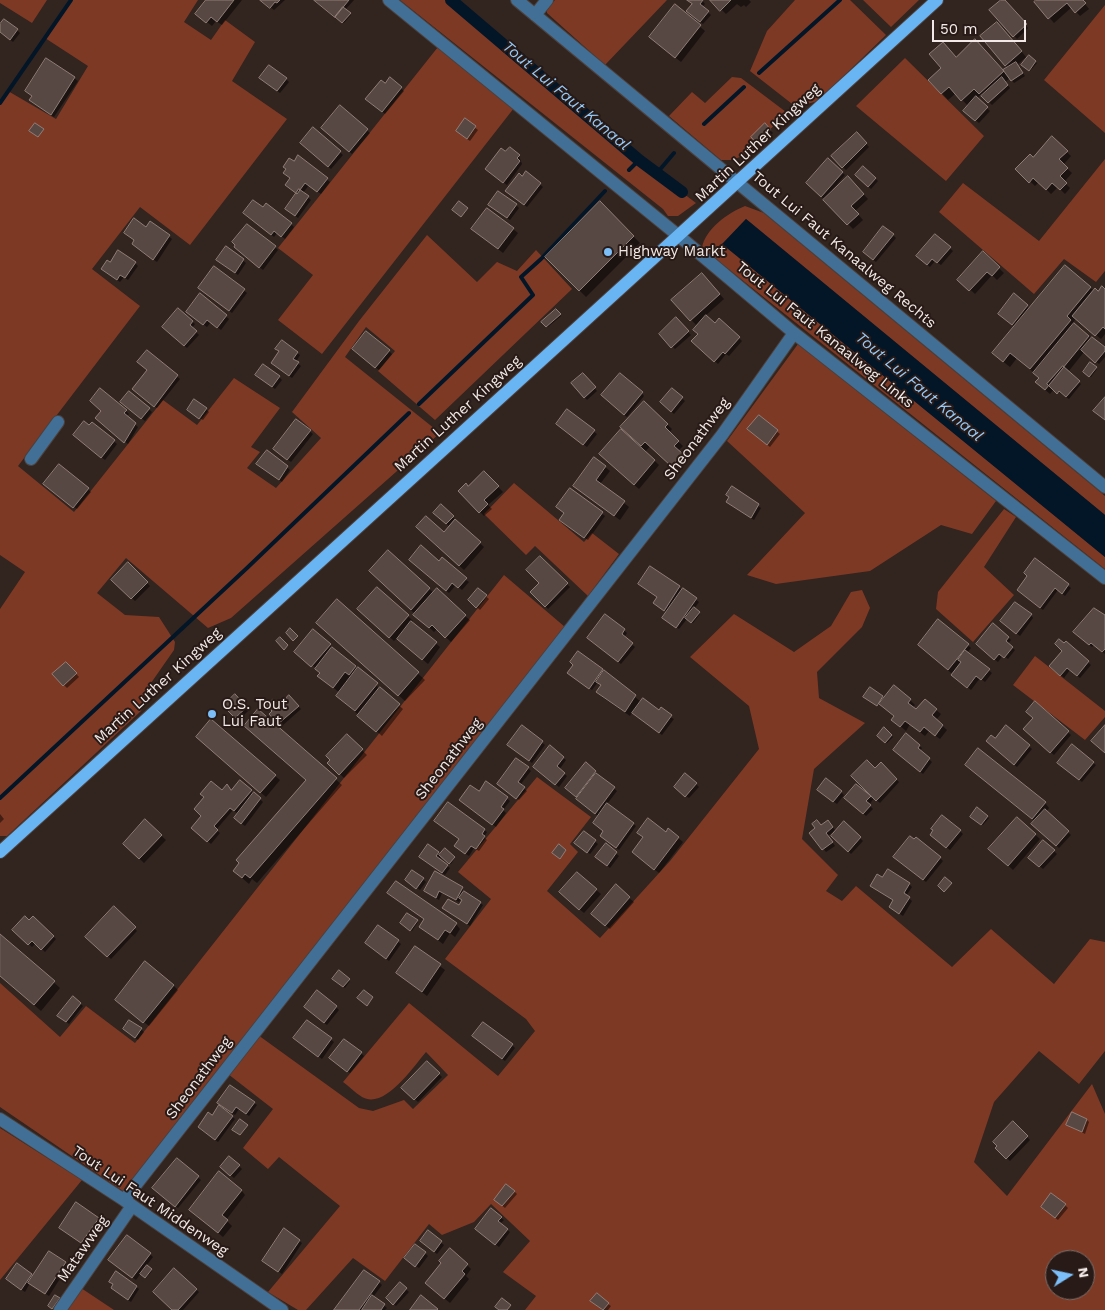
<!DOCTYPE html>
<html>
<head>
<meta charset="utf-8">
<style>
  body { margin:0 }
  #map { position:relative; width:1105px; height:1310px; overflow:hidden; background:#32241f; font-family:"Work Sans",sans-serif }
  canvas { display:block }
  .north { position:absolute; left:1045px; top:1250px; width:50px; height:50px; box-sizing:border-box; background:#281a16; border:1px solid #796d69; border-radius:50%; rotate:80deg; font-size:14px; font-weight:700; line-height:20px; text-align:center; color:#f3e9e6 }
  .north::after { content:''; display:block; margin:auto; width:18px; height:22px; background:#7bbef8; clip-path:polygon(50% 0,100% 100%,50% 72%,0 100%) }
  .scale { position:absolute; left:932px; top:20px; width:94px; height:22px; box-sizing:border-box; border:2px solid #f3e9e6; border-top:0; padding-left:6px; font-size:15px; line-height:18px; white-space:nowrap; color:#f3e9e6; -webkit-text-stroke:4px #281a16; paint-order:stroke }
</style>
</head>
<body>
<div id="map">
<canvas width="1105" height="1310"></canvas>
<div class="north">N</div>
<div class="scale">50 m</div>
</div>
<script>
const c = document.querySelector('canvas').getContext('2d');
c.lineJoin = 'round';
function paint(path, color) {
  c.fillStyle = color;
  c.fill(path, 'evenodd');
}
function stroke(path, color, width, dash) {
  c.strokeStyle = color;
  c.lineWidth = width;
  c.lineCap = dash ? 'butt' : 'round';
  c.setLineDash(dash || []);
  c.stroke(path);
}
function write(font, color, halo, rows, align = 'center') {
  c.font = font + ' "Work Sans",sans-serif';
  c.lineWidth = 4;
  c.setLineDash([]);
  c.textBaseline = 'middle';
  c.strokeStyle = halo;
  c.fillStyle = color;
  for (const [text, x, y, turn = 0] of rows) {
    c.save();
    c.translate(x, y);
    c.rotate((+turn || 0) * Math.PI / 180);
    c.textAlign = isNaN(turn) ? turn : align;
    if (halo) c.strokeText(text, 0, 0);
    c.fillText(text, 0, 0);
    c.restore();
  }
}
paint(new Path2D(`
  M0,0H47L32,23L0,3Z
  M71,0H198L184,22L211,40L225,20L255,42L232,81L287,119L190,245L140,207L92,269L140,306L18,466L74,512L163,400L197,425L234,378L280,408L251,447L260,452L247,468L276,488L321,438L292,412L359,321L427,235L477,282L497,262L517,271L536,250L572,289L435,420L378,371L395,351L366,327L345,357L440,433L231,618L208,628L126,558L97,593L125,615L159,617L175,642L174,650L151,683L141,711L7,836H0V609L25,572L0,555V103L8,91L56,119L88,66L45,38Z
  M400,0H451L639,160L696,203L678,216H668L663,209Z
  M555,0H667L605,65L547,13V9Z
  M795,0H850L886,35L818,101L796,107L750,71L767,31Z
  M863,0H919L891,27Z
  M1105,5V133L1044,80Z
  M438,47L514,108L322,354L278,320L313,275L278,248Z
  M905,58L984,136L946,181L856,106Z
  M732,77L741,78L786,112L748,154L732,160H721L669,116L692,92L705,103Z
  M1105,159V271L1096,282L1064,259L1034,294L939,212L963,183L1039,241Z
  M745,206L764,213L1105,496V515L746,219L723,244L1105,557V569L702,248C705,229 728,213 745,206Z
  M798,344L996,501L972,534L941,525L870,571L776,584L747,575L805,513L727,441Z
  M514,483L584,542L592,533L619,554L588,596L535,546L526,555L484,514Z
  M1004,509L1016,517L984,567L1014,595L973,642L936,609L938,592Z
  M504,575L565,627L123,1191L0,1107V983L60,1037L86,1006L135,1043Z
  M862,590L870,608L862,627L817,672L819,698L865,723L814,769L802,839L838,875L826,891L842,901L856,886L952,967L991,929L1054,984L1090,939L1105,942V1051L1079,1084L1039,1051L994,1102L974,1162L1007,1196L1092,1084L1105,1114V1310H525L536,1296L503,1272L530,1241L491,1204L474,1222L442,1235L429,1224L385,1281L353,1258L306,1310H298L268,1292L340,1206L279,1157L268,1169L243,1148L273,1109L228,1074L258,1035L359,1108L373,1111L404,1100L413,1109L448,1075L426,1052C413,1067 385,1110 362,1097C355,1093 349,1086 343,1082L409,1003L498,1076L535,1031L526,1019L445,959L491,899L458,872L537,777L591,817L570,844L578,852L547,891L600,938L670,861L759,749L749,706L690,657L734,614L794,652L831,626L851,592ZM1055,1260H1085V1290H1055Z
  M1035,656L1105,711V717L1085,740L1013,685Z
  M0,1128L82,1180L0,1280Z
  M81,1288L114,1310H67Z`), '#7e3924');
paint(new Path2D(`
  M746,219L1105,515V557L722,244Z`), '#021628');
paint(new Path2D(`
  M208,0H242L222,25L216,21L212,26L202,18Z
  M261,0H285L274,10Z
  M316,0H354L345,10L351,15L344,23Z
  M689,0H702L705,4L702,7L711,15L703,24L688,11L694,4Z
  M712,0H749L751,2L746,7L744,5L741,7L737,4L726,14Z
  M1003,0L1028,28L1017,39L991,10Z
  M1038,0H1082L1089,9L1080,16L1072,7L1054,23L1036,2Z
  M675,6L705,31L681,62L655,41Z
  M0,26L17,30L20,33L13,42L0,31Z
  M1002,28L1026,57L1017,65L1025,76L1014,83L1010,78L1005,82L1010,88L992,105L981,94L977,99L990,111L979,123L965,111L968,106L956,93L948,100L942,93L956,58L981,47L1008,75V68L982,36Z
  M1029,57L1037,63L1030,71L1022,65Z
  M47,60L78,81L54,117L31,100Z
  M286,79L289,82L280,93L264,81Z
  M390,79L404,91L385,114L370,101Z
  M340,107L370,133L352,154L325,130Z
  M465,120L478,130L470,141L460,134Z
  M765,125L773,133L761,145L753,137Z
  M313,129L343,155L331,169L304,146Z
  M857,134L869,147L846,170L833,157Z
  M1052,138L1071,156L1063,165L1072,173L1064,182L1070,188L1065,194L1058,187L1051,194L1039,182L1035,186L1017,169L1033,159Z
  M505,152L519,156L522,164L507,185L490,172Z
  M298,157L330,182L321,194L309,185L303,193L311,200L298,218L289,211L297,194L287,169Z
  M828,160L845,175L832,190L834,191L848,178L868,199L855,211L863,220L853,229L808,183Z
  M863,167L878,181L871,189L856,175Z
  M526,173L543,187L527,207L510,193Z
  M600,203L640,243L586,297L546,257Z
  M516,205L519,208L510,220L492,208Z
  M248,216L291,224L294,227L285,239L277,233L274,237Z
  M151,222L172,239L157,262L136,247V241Z
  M473,229H513L518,233L503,253Z
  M893,235L896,238L876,262L867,255Z
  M935,236L953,251L941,265L935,261L930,267L918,256Z
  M275,247L278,250L263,270L238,250Z
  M226,248L246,263L238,275L221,263Z
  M983,253L1004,273L997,280L992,275L975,294L959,279Z
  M135,263L138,266L128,280L124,277L120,282L106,272Z
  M215,267L247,293L232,313L202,290Z
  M706,279L724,299L705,316L715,325L719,320L742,341L729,356L726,354L718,364L693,341L700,334L704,319L696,325L673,300Z
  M1090,288L1098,293L1105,290V334L1101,339L1076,318L1073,323L1105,349V357L1099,364L1084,352L1068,372L1081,384L1069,399L1054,389L1050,394L1042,387L1040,378L1017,358L1010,367L1000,359L1015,327L1002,316L1014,295L1030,309Z
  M200,295L229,319L221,330L211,322L207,327L190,314Z
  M178,310L195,324L192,328L199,335L187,348L166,330Z
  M556,310L561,316L548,327L543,322Z
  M676,319L691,335L675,349L660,334Z
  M389,351L392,354L379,370L356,352Z
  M147,352L180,379L157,408L136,392L148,370Z
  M297,353L300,355L296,362L301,366L292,378L275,366Z
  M1091,363L1097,369L1091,377L1084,372Z
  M256,375L279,377L282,380L275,389Z
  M583,375L597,391L587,400L573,384Z
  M672,390L685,401L674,414L661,402Z
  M129,393L152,412L145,421L124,404Z
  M642,393L644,396L627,417L605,398Z
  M644,403L672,429L669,433L683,446L678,451L687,459L677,470L651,445L645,452L659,465L639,489L605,459L637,441Z
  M206,409L209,412L203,420L191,413Z
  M126,411L129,414L126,417L138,427L128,444L100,421Z
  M567,411L597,434L587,447L560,427Z
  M759,417L780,434L770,447L752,432Z
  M296,420L313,434L291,462L277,451Z
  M92,423L117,444L105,460L77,438Z
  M267,452L290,470L282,482L261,467Z
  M605,467L610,471L600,484L629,507L620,520L579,490Z
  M484,472L503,492L488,505L492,509L484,516L460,491L468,487Z
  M48,486L88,489L91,492L77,509Z
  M732,488L761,508L754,520L730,505Z
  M570,490L605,516L588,540L564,523Z
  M441,506L484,547L464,570L422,532L444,534L450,527L435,512Z
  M540,558L570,587L548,609L532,592L541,583Z
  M1035,560L1071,588L1065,596L1058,590L1043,610L1021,593Z
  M413,562H439L469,582L462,590L456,585L449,593Z
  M128,564L150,586L135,601L113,580Z
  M651,567L699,602L694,609L700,614L693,623L687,619L679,629L666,620L667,612L657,605L658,598Z
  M375,576L429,589L470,620L451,642L437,629L434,632Z
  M478,590L489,599L480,610L469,600Z
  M337,601L425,680L405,701L324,629Z
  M364,613L408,616L413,621L411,623L440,647L428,664L397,638L394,641Z
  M606,615L627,633L624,638L635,647L621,664L591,641Z
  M1031,615L1033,618L1020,636L1005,624Z
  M1105,617V654L1094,645L1092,647L1078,635Z
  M314,631L403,709L382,736L342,700L340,693L324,680L316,668L296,652Z
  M1008,637L1011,640L1008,644L1015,650L1008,659L1003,655L998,662L980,647Z
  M1066,643L1091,665L1080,678L1070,670L1064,678L1051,666L1064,651Z
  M968,645L971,648L967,653L992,673L985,682L980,678L971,690L922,648Z
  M66,663L79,677L67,688L54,675Z
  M602,670L641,702L674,719L662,735L632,712L630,716L602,697L597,692L602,686L598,682L592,690L572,676Z
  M870,689L885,699L910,700L915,705L912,708L917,711L925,701L941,714L936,720L947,730L940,739L929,731L925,736L910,724L906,731L898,724L895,717L880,703L878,706L866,698Z
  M235,696L249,710L239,720L225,706Z
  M289,697L301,709L282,726L271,714Z
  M1035,703L1071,735L1054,755L1025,729L1034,718Z
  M259,711L342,785L257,883L252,879L249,884L241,877L307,781Z
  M522,727L545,745L532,763L512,748Z
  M1006,727L1032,749L1017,767L990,744Z
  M884,729L893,737L887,743L878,736Z
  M347,736L367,755L344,778L329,763Z
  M202,741L275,776L280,780L266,797Z
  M919,746L922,748L920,751L932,762L923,774L897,752Z
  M563,758L566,760L559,770L567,776L559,787L537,769Z
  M1093,763L1096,765L1082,782L1061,765Z
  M586,764L617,791L607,804L636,826L619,850L604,838V831L599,817L570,791Z
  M881,764L899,782L880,803L874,798L869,805L873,809L866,816L849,801L856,786L872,799L873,798L875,770Z
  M528,768L531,771L520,785L527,791L519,800L501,786Z
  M971,769L1045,803L1049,808L1046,812L1071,835L1059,848L1033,824L1035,821Z
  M487,783L510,801L503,810L506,813L496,827L463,802L479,793Z
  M696,784L699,787L689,798L678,790Z
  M251,791L263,802L245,826L238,821V814L233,810L216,830L220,833L211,844L193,828L222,792Z
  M821,792H841L844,795L837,804Z
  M977,809L989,818L983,825L972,816Z
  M0,814L4,819L0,823Z
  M1017,818L1040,839L1013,870L995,853Z
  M145,821L166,840L144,863L124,844Z
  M828,821L835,830L828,836L835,846L826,852L811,833Z
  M844,823L863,841L851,854L833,836Z
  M484,830L487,832L484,837L487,840L479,851L474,848L469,856L459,849Z
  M960,831L963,834L950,850L934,838Z
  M584,833L598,844L590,854L579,846Z
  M666,833L678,838L683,842L659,873L633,852L644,838Z
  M1044,842L1057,854L1043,869L1030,858Z
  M428,845L441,855L445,850L455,858L451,864L441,856L439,860L450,868L445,875L423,859Z
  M606,845L619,856L610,868L599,859Z
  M940,858L943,861L926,882L898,860Z
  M423,879L426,882L420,890L409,883Z
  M883,879L909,884L912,887L906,896L912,901L903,916L893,909L894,901L874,888Z
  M462,888L464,893L483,905L470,926L447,911L459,907L463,900L461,898L459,902L442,893L439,900L425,891Z
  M596,890L601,894L584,913L565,897Z
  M389,893L456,924L460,929L455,937L450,933L443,944L421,927L425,920Z
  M629,898L634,902L610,929L597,918Z
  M114,908L137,931L111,959L87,937Z
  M408,915L418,922L412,931L401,923Z
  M33,918L56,939L45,952L36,943L32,947L14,930Z
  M378,926L401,944L389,961L369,946Z
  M0,935L60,988L41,1011L0,975Z
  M415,948L445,970L427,996L397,973Z
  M339,972L350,981L345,988L334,978Z
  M173,985L178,990L149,1026L121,1004Z
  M73,998L83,1006L69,1024L62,1018Z
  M336,1007L339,1010L327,1025L308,1010Z
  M307,1021L334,1042L322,1059L298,1041Z
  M141,1029L144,1032L138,1040L127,1032Z
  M476,1039L512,1045L515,1048L505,1061Z
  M361,1053L364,1056L350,1073L334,1061Z
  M427,1063L442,1077L418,1102L403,1088Z
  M254,1103L257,1105L249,1116L239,1109L235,1115L225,1108L224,1110L235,1119L218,1142L202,1130L221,1105Z
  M1087,1120L1089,1122L1085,1134L1068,1124Z
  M1013,1123L1030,1140L1010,1161L997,1148Z
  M177,1160L201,1180L178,1208L157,1191Z
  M239,1166L242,1169L234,1178L221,1167Z
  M241,1190L245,1195L226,1220L232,1226L223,1237L195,1214Z
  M514,1191L517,1194L505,1208L495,1200Z
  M1065,1205L1068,1208L1058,1220L1045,1210Z
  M501,1218L504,1220L500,1224L510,1232L499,1247L479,1232Z
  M98,1219L101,1222L84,1245L63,1230Z
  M284,1230L302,1243L282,1274L265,1261Z
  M428,1232L444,1245L437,1254L424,1243Z
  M425,1253L428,1256L419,1268L409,1261Z
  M150,1254L153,1257L146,1266L152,1271L146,1278L141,1273L136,1280L113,1263Z
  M65,1263L68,1266L49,1296L30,1283L25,1292L11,1282L31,1275L33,1277Z
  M467,1265L471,1269L466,1276L469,1279L450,1303L431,1287Z
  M174,1270L199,1292L183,1310H174Z
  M379,1282L382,1285L373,1297L387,1308L385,1310H336Z
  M400,1284L409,1292L396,1306L387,1298Z
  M136,1287L139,1289L131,1302L115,1291Z
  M592,1301L608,1304L611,1306L608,1310H602Z`), '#0007');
stroke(new Path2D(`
  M759,73L840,0
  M0,103L71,0
  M704,124L744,87
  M629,170L639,160
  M657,173L674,153
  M419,404L533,295L521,277L541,259L605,191
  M0,798L247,568L409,413`), '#021628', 4);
stroke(new Path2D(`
  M451,0L639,160L682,192`), '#021628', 12);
const building = new Path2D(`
  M206,0H234L217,22L211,17L206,23L195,14Z
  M260,0H280L277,3L275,2L270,8Z
  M314,0H349L335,17Z
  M687,0H703L700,4L709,11L700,22L686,11L692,4Z
  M710,0H731L720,11Z
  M1001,0H1005L1027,24L1013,37L989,10Z
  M1036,0H1083L1086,3L1075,13L1067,3L1048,19L1034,2Z
  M675,4L701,25L675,58L649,37Z
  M343,7L351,13L342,23L335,17Z
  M4,19L18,29L10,40L0,32V24Z
  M997,22L1022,51L1005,66L980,36Z
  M975,39L1004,71L979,94L974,89L961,101L949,87L941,94L928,80L941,68L929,54L943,42L956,57Z
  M1029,55L1036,61L1029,71L1021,65Z
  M46,58L75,77L51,115L29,100L32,96L25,91Z
  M1016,62L1023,73L1011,81L1003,70Z
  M269,65L287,78L277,91L259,78Z
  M390,77L402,87L382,112L365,99L381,80L385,83Z
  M1002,77L1008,85L988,103L981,96Z
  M976,96L988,107L975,121L963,111Z
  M340,105L368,129L349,152L321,128Z
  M465,118L476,126L467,139L456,131Z
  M35,123L44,129L38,137L29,131Z
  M765,123L771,130L757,144L751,137Z
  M313,127L341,151L328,167L300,143Z
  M857,132L867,143L842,168L831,156Z
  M1052,136L1068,151L1059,159L1068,168L1060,176L1067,183L1060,190L1052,183L1046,190L1033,178L1029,183L1015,169L1030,154L1033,157Z
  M510,147L520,155L517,158L520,161L503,183L485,169L501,148L505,151Z
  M298,155L328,178L317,192L305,183L297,194L285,185L290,178L283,173L286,169L283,167L289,158L294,161Z
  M828,158L843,172L821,197L806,183Z
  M863,166L876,178L868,187L855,175Z
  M526,171L541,183L524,205L505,191L519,173L522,176Z
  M848,176L864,194L851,206L859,214L847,225L823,200Z
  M299,189L309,196L295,216L285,209Z
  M498,191L517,204L507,218L488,205Z
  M253,200L263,207L266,203L292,223L281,237L274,231L271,235L243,213Z
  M459,201L468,208L461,217L452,210Z
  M600,201L634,236L579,291L545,257Z
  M487,208L514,228L498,249L471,229Z
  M134,218L146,227L150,221L170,235L153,260L132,244L134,240L124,233Z
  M247,224L276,246L259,268L234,247L235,245L232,242Z
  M883,226L894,234L873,260L863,252Z
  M935,234L951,247L937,263L932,259L927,265L916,256Z
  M226,246L244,259L235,273L216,260Z
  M118,250L136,262L125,278L120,275L117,280L101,269L107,260L110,262Z
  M983,251L1000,267L992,276L987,272L969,291L957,280Z
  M1065,265L1091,287L1067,316L1071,320L1030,369L1010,353L1003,362L992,353Z
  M214,266L245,289L229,311L198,288Z
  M702,273L720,294L690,321L671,300Z
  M1102,286L1105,289V329L1103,327L1095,336L1072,316L1095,288L1098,291Z
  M200,293L227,315L217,328L207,320L203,325L186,312Z
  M1014,293L1028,305L1012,325L998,314Z
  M178,308L193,321L190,325L197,331L184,346L162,327Z
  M556,309L561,314L546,327L541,322Z
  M706,315L715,323L719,318L740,337L725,354L723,352L714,362L691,341L698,334L693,330Z
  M676,317L689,331L671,348L659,334Z
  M1074,323L1089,336L1045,390L1035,382L1039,378L1033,373Z
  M366,331L390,350L375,368L352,349Z
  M1092,337L1105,347V351L1095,363L1081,350Z
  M282,340L298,352L293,359L299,362L289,376L271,363L279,351L275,349Z
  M147,350L178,375L154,407L132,389L147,370L137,362Z
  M1090,362L1097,367L1089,377L1083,372Z
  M263,364L280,376L272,387L255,375Z
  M1063,366L1080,381L1066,397L1059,391L1057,394L1047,384Z
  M583,373L596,387L584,398L571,383Z
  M620,373L643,392L624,415L601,395Z
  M100,388L127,410L124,413L136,423L124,443L95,418L101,411L90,401Z
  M672,388L683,397L671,412L660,402Z
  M129,391L150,408L141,419L120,402Z
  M1105,397V420L1093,411Z
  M194,399L207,408L199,419L187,410Z
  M644,401L668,424L665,427L679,441L674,446L683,454L671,466L645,442L641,446L620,427Z
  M567,409L595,430L583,445L556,424Z
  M759,415L778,430L767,445L747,429Z
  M296,419L311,430L287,460L273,449Z
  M84,421L89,425L92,422L115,440L101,458L73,435Z
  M621,429L655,460L634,485L599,454Z
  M267,450L288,466L279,480L256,464Z
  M594,457L606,466L596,480L625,501L614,516L573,486Z
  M59,464L89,488L73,508L43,484Z
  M484,471L499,486L484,500L488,504L479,513L458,491L466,483L468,486Z
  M732,486L759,504L751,518L726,502L729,497L726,495Z
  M570,488L603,512L584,538L559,520L564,513L556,507Z
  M441,504L454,516L446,524L433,513Z
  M426,516L444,532L455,519L481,542L459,566L416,527Z
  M421,545L439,561L442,557L467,578L458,588L452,583L446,591L409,560Z
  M388,550L430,588L411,610L369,571Z
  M540,556L568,583L545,607L530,592L539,583L526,570Z
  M1035,558L1069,584L1062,594L1055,588L1040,608L1017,590L1027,576L1024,573Z
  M128,562L148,582L131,599L111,580Z
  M650,566L680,586L664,611L653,603L657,597L638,584Z
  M377,587L409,615L389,638L357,609Z
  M437,588L466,615L445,638L432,625L429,628L413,615Z
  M478,588L487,595L476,608L468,600Z
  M683,588L697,598L676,628L662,618Z
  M337,599L419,672L398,696L316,623Z
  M1015,602L1032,614L1016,634L1000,621Z
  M694,607L700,612L691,623L685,618Z
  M1094,608L1105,615V649L1102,652L1091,643L1089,645L1073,632Z
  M605,614L625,629L622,634L633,643L618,662L587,638Z
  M938,619L969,644L948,670L918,645Z
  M411,621L437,642L422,660L397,639Z
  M993,623L1009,637L1006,641L1013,647L1004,658L999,654L994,660L976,644Z
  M290,628L298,636L293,641L286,633Z
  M313,629L331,644L311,667L294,652Z
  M280,637L288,645L284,650L276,641Z
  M1059,639L1064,643L1066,641L1089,661L1077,676L1067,668L1060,676L1049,666L1062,651L1055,644Z
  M332,647L356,666L349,675L345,672L333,688L317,676L320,673L315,669Z
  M965,650L990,669L981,680L976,676L967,688L951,675L961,662L958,660Z
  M578,651L603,669L589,689L567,673L573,665L570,662Z
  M66,662L77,673L63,686L52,674Z
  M358,667L378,683L355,711L336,696Z
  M604,670L636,695L625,712L596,692L601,685L596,682Z
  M894,685L911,699L908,703L916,709L925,699L937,709L932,715L943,725L935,736L924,727L920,732L905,721L900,727L891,720L894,716L879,704Z
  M380,687L400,704L376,732L357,716Z
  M870,687L883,696L877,706L863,697Z
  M235,694L247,707L235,718L223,706Z
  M289,695L299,706L278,724L269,714L272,711L266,705L273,699L279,705Z
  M643,698L659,710L661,707L672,715L659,733L632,713Z
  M1035,701L1069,731L1050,753L1023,729L1033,718L1026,712Z
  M258,709L337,778L250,878L245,874L242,878L233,871L239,863L236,860L306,780L244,726Z
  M211,719L276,775L260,793L196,737Z
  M522,725L543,741L529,761L507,745Z
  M1006,725L1030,745L1014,765L986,741L991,735L995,738Z
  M1105,725V753L1091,741Z
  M884,727L892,735L885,743L877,736Z
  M906,733L920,745L918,748L930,758L920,772L893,750Z
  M347,734L363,749L339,775L327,763L330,760L326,756Z
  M1072,744L1094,762L1079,780L1057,763Z
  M550,745L564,757L557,766L565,773L555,785L533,767Z
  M978,748L1046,802L1032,819L965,765Z
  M516,758L529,767L518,782L525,787L516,799L497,784Z
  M867,760L875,768L881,762L897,779L876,801L851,776Z
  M586,762L596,771L576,797L565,788Z
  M596,773L615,787L595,814L576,799Z
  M685,773L697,783L685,797L674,787Z
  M826,778L842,791L833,802L817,790Z
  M240,780L252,790L234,811L230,808L214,826L218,830L207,842L191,828L201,816L194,809L204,797L200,794L211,781L222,790L227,784L231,790Z
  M486,781L508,797L501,807L504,809L492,825L459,800L470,785L479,791Z
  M856,784L871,796L866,801L871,805L863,814L844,798Z
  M254,792L261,798L241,824L234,818Z
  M448,802L485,829L482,834L485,836L476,849L471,846L465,854L454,846L459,839L434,821Z
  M607,803L634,823L616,848L600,836L603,831L593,823Z
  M977,807L988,816L981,825L970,817Z
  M1045,809L1069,831L1056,846L1031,824Z
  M942,815L961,830L946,848L930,835L933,830L931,829Z
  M1017,817L1036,834L1008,866L988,849Z
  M648,818L666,832L668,828L679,837L654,870L632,852L643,837L637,833Z
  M145,819L162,835L139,859L123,844Z
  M817,820L821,825L828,820L833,827L826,833L833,842L822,850L809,833L815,828L812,824Z
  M844,821L861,837L848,852L831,836Z
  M584,831L596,840L587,853L574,843Z
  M910,836L914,839L916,837L941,857L923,880L893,857Z
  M1043,840L1055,850L1039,867L1028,858Z
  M606,843L617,852L607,866L595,857Z
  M428,844L439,852L436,856L448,865L442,873L419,857Z
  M559,844L566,850L560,859L552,853Z
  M445,848L455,857L449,864L439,855Z
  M888,869L910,883L904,893L910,897L899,914L889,907L893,900L870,886L877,874L882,877Z
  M412,870L424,878L416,889L405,880Z
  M435,871L463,887L456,900L439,891L436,898L424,891Z
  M577,872L597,889L579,910L559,892Z
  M945,877L952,883L944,892L938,886Z
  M396,881L457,923L450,933L445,930L438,940L419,927L424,919L387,893Z
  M616,884L630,897L605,926L591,914Z
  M464,891L481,902L467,924L442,908L448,899L459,905L462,900L459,898Z
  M114,906L136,927L107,957L85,937Z
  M407,913L418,920L410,931L400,923Z
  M25,916L29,920L33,916L54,936L41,950L32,941L28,945L12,930Z
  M378,925L399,940L386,959L365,943Z
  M0,934L55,981L34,1005L0,976Z
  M415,946L441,964L422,992L396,973Z
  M145,961L174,985L143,1023L115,1000Z
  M339,970L350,979L343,987L332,979Z
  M317,990L337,1006L324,1023L304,1007Z
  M364,990L373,997L367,1006L357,998Z
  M73,996L81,1003L66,1022L57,1016Z
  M129,1020L142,1028L135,1038L123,1029Z
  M307,1020L332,1038L318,1057L293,1038Z
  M483,1022L513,1044L502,1059L472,1036Z
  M344,1039L362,1052L347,1072L329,1058Z
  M427,1061L440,1073L414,1100L401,1088Z
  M230,1085L255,1102L246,1114L236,1107L232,1113L217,1103Z
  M219,1105L233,1116L215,1140L198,1127L208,1112L212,1115Z
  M1072,1112L1087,1119L1082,1132L1066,1125Z
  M240,1119L248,1125L240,1135L232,1130Z
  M1013,1121L1028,1136L1006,1159L995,1148L997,1146L993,1142Z
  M229,1156L240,1165L230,1176L220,1167Z
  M177,1158L199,1176L175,1207L152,1188Z
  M219,1171L242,1190L222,1215L228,1220L218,1233L189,1210Z
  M506,1184L515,1191L502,1206L494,1200Z
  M1051,1193L1066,1204L1055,1218L1041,1207Z
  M76,1202L99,1218L81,1243L59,1228Z
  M491,1208L502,1217L498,1221L508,1229L495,1245L475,1229Z
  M284,1228L300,1240L278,1272L262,1261Z
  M428,1230L442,1241L434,1252L420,1241Z
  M127,1235L151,1253L132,1278L108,1260Z
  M415,1244L426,1252L415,1267L404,1258Z
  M450,1248L468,1264L462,1271L465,1274L444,1299L425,1283L441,1263L439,1261Z
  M49,1251L66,1262L45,1294L28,1283Z
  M17,1263L32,1274L21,1290L6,1279Z
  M147,1265L152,1269L145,1278L140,1274Z
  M174,1268L197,1289L178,1310H172L153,1292Z
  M364,1270L380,1281L359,1310H334Z
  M116,1271L137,1286L128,1300L111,1288L113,1284L109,1282Z
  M400,1282L407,1288L393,1305L386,1298Z
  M597,1293L609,1303L603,1310L590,1301Z
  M55,1295L60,1298L52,1309L48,1306Z
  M372,1295L385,1304L381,1310H362Z
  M421,1295L438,1309L437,1310H410Z
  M502,1298L511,1305L507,1310H499L495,1307Z`);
paint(building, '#584843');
stroke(building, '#8f7d77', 1);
const minor = new Path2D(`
  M389,0L680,237L794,333L1105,578
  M517,0L1105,487
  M535,15L547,0
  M31,459L58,422
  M0,1119L124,1200L282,1310
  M124,1200L722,435L794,333
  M60,1310L132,1206`);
const major = new Path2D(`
  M0,852C312,568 626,285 937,0`);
stroke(minor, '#4d403b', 14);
stroke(major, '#4d403b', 14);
stroke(minor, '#426f95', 12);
stroke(major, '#69b4f3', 12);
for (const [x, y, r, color] of [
  [608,252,5,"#7bbef8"],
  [212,714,5,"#7bbef8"]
]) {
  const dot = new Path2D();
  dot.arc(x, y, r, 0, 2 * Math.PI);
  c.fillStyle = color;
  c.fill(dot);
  stroke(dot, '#281a16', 2);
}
write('15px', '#f3e9e6', '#281a16', [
  ["Martin Luther Kingweg",758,143,-43],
  ["Tout Lui Faut Kanaalweg Rechts",844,250,40],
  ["Tout Lui Faut Kanaalweg Links",825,335,39],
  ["Martin Luther Kingweg",458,414,-42],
  ["Sheonathweg",697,439,-53],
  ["Martin Luther Kingweg",158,686,-42],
  ["Sheonathweg",449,759,-52],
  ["Sheonathweg",199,1078,-53],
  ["Tout Lui Faut Middenweg",150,1201,34],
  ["Matawweg",83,1249,-55]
]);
write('15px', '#f3e9e6', '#281a16', [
  ["Highway Markt",618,252],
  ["O.S. Tout",222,705],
  ["Lui Faut",222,722]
], 'left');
write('italic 16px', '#94c9f8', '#281a16', [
  ["Tout Lui Faut Kanaal",566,96,40],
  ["Tout Lui Faut Kanaal",919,387,40]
]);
</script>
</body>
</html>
